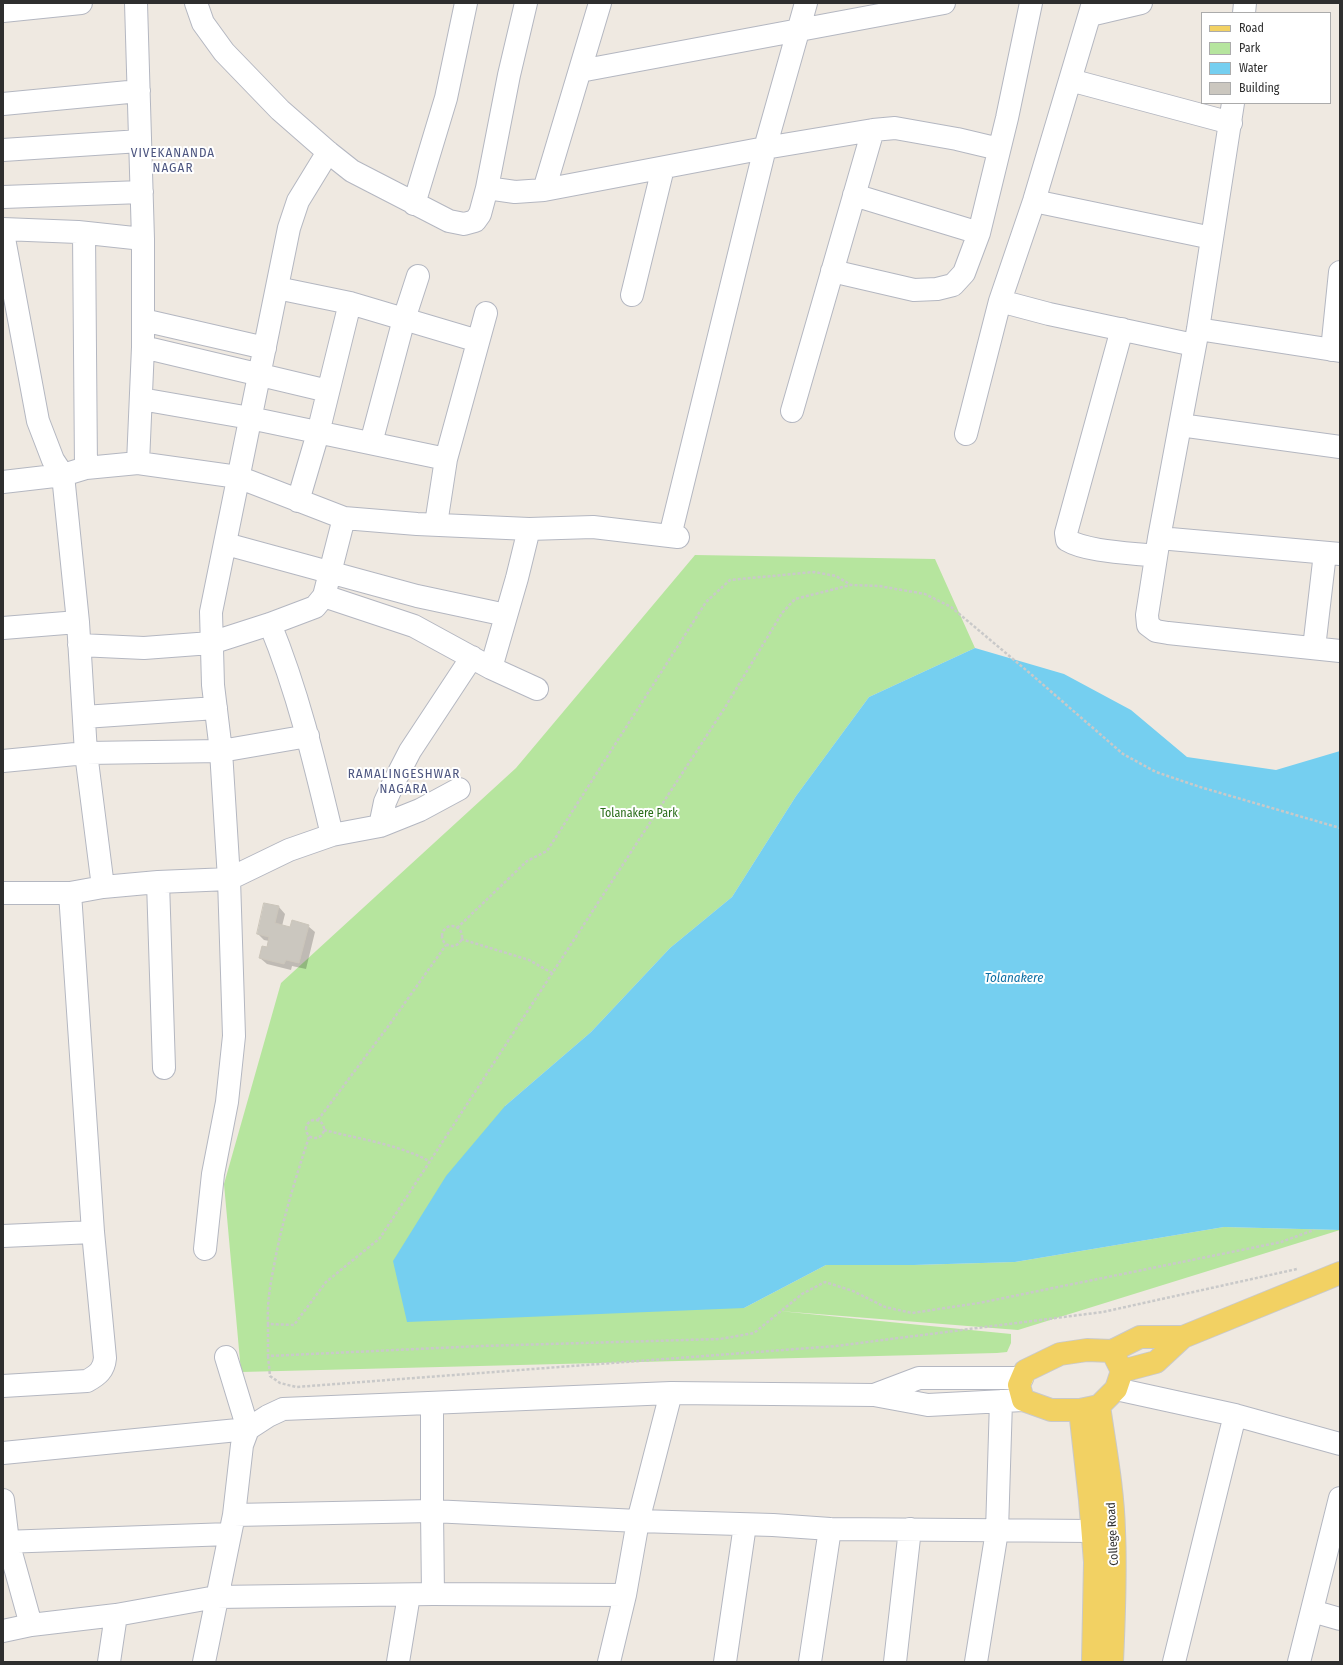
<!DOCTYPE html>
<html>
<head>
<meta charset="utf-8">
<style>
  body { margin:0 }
  #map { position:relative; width:1343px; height:1665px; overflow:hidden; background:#efe9e1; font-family:"Fira Sans Condensed",sans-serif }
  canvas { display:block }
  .frame { position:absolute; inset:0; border:4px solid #2e2e2e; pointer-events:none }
  .legend { position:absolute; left:1201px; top:12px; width:130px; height:92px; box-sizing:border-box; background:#fff; border:1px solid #ababab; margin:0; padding:5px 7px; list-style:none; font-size:12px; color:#2e2e2e }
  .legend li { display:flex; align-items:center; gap:8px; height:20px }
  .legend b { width:20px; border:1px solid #ababab }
</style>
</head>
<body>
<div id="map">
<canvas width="1343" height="1665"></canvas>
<div class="frame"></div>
<ul class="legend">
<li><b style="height:5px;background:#f2d163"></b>Road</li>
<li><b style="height:11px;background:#b6e59e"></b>Park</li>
<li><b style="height:11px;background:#75cff0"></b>Water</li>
<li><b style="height:11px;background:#cbc7bf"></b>Building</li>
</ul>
</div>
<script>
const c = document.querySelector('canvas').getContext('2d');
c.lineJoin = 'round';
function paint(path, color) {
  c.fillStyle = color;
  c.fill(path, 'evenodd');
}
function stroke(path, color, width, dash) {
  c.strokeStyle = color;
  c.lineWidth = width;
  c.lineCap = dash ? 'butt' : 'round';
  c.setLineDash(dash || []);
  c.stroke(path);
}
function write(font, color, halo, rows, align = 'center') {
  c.font = font + ' "Fira Sans Condensed",sans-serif';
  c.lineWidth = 4;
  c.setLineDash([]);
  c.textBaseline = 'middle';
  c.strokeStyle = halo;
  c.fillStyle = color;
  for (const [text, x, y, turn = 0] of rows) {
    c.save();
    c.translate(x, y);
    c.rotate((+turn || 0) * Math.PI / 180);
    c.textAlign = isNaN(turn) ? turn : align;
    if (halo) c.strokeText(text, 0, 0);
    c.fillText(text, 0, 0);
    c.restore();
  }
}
paint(new Path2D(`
  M695,555L935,559L975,648L869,697L796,796L732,897L670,948L591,1032L505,1106L744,1308L826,1265H914L1015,1262L1224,1227L1340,1230L1018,1330L779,1311L1011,1334V1343L1007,1352L997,1353L241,1372L224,1184L281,983L516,768Z`), '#b6e59e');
paint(new Path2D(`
  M975,648L1064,674L1131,710L1187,757L1276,770L1340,751V1230L1224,1227L1015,1262L914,1265H826L744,1308L407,1322L393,1261L446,1176L505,1106L591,1032L670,948L732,897L796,796L869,697Z`), '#75cff0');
paint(new Path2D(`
  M279,907L285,914L282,926L291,928L308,926L315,932L306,969L292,966L291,970L267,964L260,958L268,948L269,941L264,940L258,934Z`), '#0003');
const building = new Path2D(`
  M264,903L279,906L275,923L290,927L292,920L309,925L299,963L286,960L284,964L259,958L262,946L267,947L269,937L257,934Z`);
paint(building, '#cbc7bf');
stroke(building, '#cbc5ba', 1);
const minor = new Path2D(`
  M136,3L143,239V347L138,463
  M196,3L203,23L224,52L280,110L328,152L352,171L449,221L464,224L475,221L480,214L487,188L509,75L526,3
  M3,11L81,3
  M1244,13L1245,3
  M1090,15L1141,3
  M580,71L944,3
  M1070,80L1231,123
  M1233,103L1198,329L1159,538L1147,615L1148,625L1156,631L1168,633L1340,651
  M3,104L139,91
  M3,150L140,141
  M487,188L515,192L544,190L765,148L873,130L895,128L957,139L999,149
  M544,190L600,3
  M854,195L979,233
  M3,197L142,192
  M1034,201L1212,238
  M414,204L446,98L466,3
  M3,229L78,232L143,239
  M3,233L38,421L53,460L63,475L78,622L86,753L103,887
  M84,233L86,468
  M832,271L914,290L937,289L953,285L964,273L979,233L1007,118L1031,3
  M277,288L350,303L478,341
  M632,295L663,168
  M1000,301L1049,314L1194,345
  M143,320L265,348
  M1122,329L1066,533L1067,540C1087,552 1132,553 1156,556
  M1198,329L1340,351
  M143,347L328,391
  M1332,350L1340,272
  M141,399L250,418L446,459
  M792,411L873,130
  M1180,425L1340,447
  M966,434L1000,301L1034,201L1093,3
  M371,443L404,319L418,276
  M3,482L63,475L86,468L138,463L238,477L344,518L417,524L529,529L593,527L678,537
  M298,501L318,433L350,303
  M436,524L446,459L486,313
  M670,536L765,148L806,3
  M1159,538L1340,554
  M226,544L417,596L506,615
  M324,596L414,626L491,668L537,689
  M270,624C298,692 315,764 332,835
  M3,628L78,622
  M79,645L144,648L211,643L270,624L315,607L324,596L344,518
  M1314,648L1325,553
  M491,668L517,578L529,529
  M84,717L216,708
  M3,761L86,753L221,751L308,736
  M380,826L385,802L393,784L410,751L472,657
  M158,882L164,1068
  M3,893H70L103,887L158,882L229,879L289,850L332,835L380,826L420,810L459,789
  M3,1236L93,1232
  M205,1249L213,1174L227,1102L234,1036L229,879L221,751L213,685L211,612L289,228L298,201L328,152
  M3,1386L87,1381C98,1375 104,1370 105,1358L93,1232L70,893
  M1116,1389L1235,1415L1340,1444
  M874,1395L919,1378H1022
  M432,1403V1511L433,1594
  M3,1453L248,1429L226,1357
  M3,1500L8,1542L31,1625
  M234,1515L432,1511L638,1521L773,1525L830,1529L1093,1531
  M3,1542L230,1534
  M1312,1611L1340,1619
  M3,1631L31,1625L116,1615L216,1597L433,1594L625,1595
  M109,1662L116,1615
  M204,1662L234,1515L242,1445L248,1429L268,1416L283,1409L671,1393L874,1395L928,1405L1023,1400
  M398,1662L409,1595
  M609,1662L625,1595L638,1521L671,1393
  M725,1662L745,1525
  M810,1662L830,1529
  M895,1662L910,1529
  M976,1662L997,1531L1001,1401
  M1174,1662L1235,1415
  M1299,1662L1340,1498`);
const major = new Path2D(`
  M1087,1350L1112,1351L1122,1371L1116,1389L1099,1406L1080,1410H1051L1023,1400L1019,1385L1025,1371L1060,1354Z
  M1112,1351L1140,1337H1183
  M1122,1371L1156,1362L1183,1337L1340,1273
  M1099,1406C1105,1448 1113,1489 1114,1531C1116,1575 1114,1618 1112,1662
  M1080,1410L1090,1500L1095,1562L1093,1662`);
stroke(minor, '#b4b7c1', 24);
stroke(major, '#c9c9c9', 24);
stroke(new Path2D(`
  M442 936a10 10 0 1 1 20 0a10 10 0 1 1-20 0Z
  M457,928L527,861L547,851L706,602L730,580L814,572L836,576L851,585L879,586L925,594L951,607L1032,675L1123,754L1156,772L1200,787L1340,828
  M461,939L529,960L552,973
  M306 1129a9 9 0 1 1 18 0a9 9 0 1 1-18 0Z
  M318,1120L387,1028L446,945
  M324,1130C359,1139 397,1144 429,1161
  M309,1137C295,1180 282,1221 274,1266C270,1286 267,1303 268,1324L294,1325L326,1282L380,1238L724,709L782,613L795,599L851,585
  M268,1324V1356L481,1346L720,1339L754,1333L802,1294L825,1282L853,1291L885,1307L912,1313L979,1303L1281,1242L1314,1230
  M268,1356L270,1376L280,1383L296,1387L836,1346L1103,1312L1297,1269`), '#c9c9c9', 2.5, [3, 2]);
stroke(minor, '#fff', 22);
stroke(major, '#f2d163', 22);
write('12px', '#2c6e1b', '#fff', [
  ["Tolanakere Park",639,814]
]);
write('12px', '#2e2e2e', '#fff', [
  ["College Road",1113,1534,-93]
]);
c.letterSpacing = '1px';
write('13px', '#4d5680', '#fff', [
  ["VIVEKANANDA",173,153],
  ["NAGAR",173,168],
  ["RAMALINGESHWAR",404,774],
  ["NAGARA",404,789]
]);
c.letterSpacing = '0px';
write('italic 13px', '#0d6fa3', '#fff', [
  ["Tolanakere",1014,978]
]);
</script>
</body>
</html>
